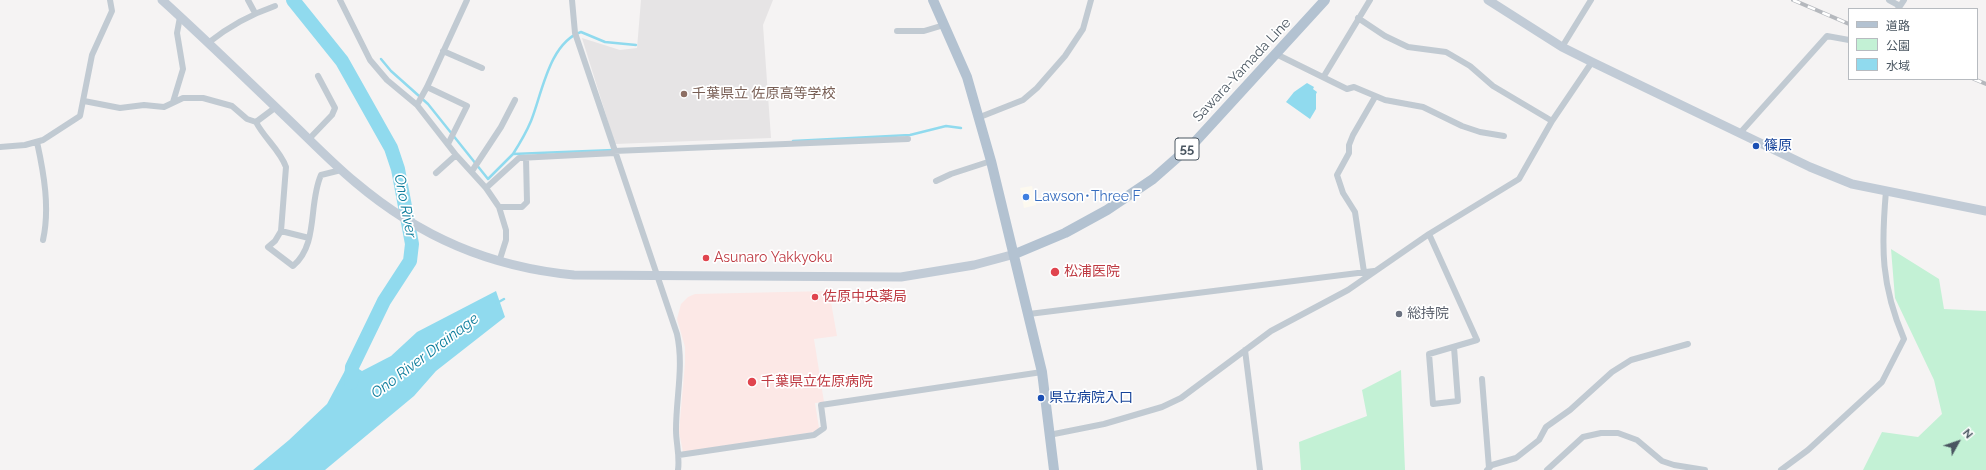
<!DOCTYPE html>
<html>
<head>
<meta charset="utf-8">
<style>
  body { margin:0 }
  #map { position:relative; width:1986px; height:470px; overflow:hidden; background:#f5f3f3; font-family:Raleway,"Noto Sans JP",sans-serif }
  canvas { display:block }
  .legend { position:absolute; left:1848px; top:8px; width:130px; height:72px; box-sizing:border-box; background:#fff; border:1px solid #b7bbc0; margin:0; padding:5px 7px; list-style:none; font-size:12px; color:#4a5661 }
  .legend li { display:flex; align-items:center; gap:8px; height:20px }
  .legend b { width:20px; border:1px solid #b7bbc0 }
  .north { position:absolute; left:1938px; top:422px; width:40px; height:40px; -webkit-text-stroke:3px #fff; paint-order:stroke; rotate:50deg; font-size:11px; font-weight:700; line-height:16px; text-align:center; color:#4a5661 }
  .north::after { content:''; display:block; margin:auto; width:14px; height:18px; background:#4a5661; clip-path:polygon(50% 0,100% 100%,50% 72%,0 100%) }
</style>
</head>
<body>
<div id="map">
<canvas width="1986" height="470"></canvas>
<ul class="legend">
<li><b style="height:5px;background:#b3c2d1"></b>道路</li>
<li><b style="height:11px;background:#c3f1d5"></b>公園</li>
<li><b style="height:11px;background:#90daee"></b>水域</li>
</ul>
<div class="north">N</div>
</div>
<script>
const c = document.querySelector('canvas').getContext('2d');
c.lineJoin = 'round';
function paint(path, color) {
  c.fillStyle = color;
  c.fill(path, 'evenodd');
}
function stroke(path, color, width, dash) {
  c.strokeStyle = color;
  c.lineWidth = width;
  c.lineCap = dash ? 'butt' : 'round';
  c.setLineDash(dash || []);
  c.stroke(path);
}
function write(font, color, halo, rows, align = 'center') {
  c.font = font + ' Raleway,"Noto Sans JP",sans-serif';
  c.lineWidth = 3.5;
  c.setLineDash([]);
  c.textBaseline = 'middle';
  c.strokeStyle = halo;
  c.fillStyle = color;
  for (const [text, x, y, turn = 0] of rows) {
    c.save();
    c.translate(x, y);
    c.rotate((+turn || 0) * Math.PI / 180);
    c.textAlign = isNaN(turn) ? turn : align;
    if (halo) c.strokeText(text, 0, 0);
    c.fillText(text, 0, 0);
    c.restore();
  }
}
paint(new Path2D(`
  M1032,186L1036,205L1024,208L1020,188Z`), '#fdf9ef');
paint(new Path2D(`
  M641,0H773L763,25L771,138L615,144L582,38L620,50L637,48Z`), '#e6e4e5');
paint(new Path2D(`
  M829,291L837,336L814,339L824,402L815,403L819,428L814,432L683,452L679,432L685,363V347L677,319L681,304L688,297L695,294Z`), '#fce8e6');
paint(new Path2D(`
  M1891,249L1939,279L1944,309L1986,311V470H1863L1882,432L1918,437L1942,414L1934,380L1895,298Z
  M1401,370L1405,470H1301L1299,442L1367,416L1362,390Z`), '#c3f1d5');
paint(new Path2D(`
  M1307,83L1314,87L1313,89L1317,92L1316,94V109L1310,119L1286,102L1294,92Z
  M496,291L505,317L436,371L414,396L325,470H253L289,440L327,404L349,363L362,371L391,356L417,332Z`), '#90daee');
stroke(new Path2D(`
  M381,59L391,71L428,104L488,179L513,154L614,150
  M793,141L910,135L946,126L961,128
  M513,154C520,143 526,133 531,121C542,94 549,43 581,32L605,42L636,45
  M497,303L504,299`), '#90daee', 2.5);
stroke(new Path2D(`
  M293,0L342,61L391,148L398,169L412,244L410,261L384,301L352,367L351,383`), '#90daee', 14);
stroke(new Path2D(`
  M248,0L255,13
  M340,0L370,60L387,80L417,105L456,155L486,188L499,207L506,230V240L499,262
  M572,0L575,33L677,334C684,366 676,397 676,430C676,443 680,456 678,470
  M1889,0L1900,6
  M1898,9L1904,0
  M1358,18L1385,36L1408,47L1446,52L1470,66L1493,86L1552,121
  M897,31H924L944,25
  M208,43C228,27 249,15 275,6
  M1562,47L1591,0
  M443,51L482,68
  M1276,54L1347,89L1354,87L1385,100L1423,107L1462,126L1480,132L1504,136
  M1324,76L1370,0
  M427,87L467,106L448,144
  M84,101L120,108L144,105L164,107L183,98H203L232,106L247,119L256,122
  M173,102L183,69L177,33L180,17
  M417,105L427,87L467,0
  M276,107L256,122C264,138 280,150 286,167L281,231L275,241L268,247L293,266C319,244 308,204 321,175L341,170
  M980,117L1023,100L1037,88L1065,56L1083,29L1091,0
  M1740,133L1827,36L1849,40
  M309,139L332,115L335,108L318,76
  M37,142C44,174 50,208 43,240
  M0,147L25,145L43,140L80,116L92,55L112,11L110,0
  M614,151L908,139
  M472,171L501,127L515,100
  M436,173L456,155
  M936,181L951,174L991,161
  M486,188L519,158L615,153
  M499,207H522L527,202L526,158
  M281,231L309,238
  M1429,234L1477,340L1429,354L1433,404L1458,401L1454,347
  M1364,272L1355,212L1343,193L1337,175L1349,153V145L1353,135L1375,97
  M1029,314L1374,271
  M1245,350L1260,470
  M1482,379L1489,468
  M1049,435L1104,424L1162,407L1181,398L1271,331L1348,290L1429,234L1519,179L1552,121L1592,62
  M679,455L814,435L824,428L821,405L1042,372
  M1487,470L1492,465L1516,458L1539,440L1546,427L1570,410L1612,372L1631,360L1688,344
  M1547,470L1583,437L1601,433H1618L1637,440L1662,461L1674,465L1705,470
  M1781,470L1808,450L1882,382L1904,339C1881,285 1881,248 1886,191`), '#c1cad2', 6);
stroke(new Path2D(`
  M162,0C205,39 247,80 289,120C311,141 332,163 355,182C420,237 490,267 574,275L901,277L974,265L1015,254
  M1488,0L1562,47L1592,62L1810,167L1852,184L1986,211`), '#c1cbd6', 9);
stroke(new Path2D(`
  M933,0L967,77L991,161L1042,372L1054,470
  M1015,254L1065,233L1107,210L1153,179L1195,142L1325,0`), '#b3c2d1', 10);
const rail = new Path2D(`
  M1793,0L1849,24
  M1974,79L1986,84`);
stroke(rail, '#b5b8bd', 4);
stroke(rail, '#fff', 2.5, [8]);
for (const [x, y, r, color] of [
  [684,94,4,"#8d6e63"],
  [1756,146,4,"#1a4fb4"],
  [1026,197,4,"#3f7fe0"],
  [706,258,4,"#e0444e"],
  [1055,272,5,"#e0444e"],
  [815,297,4,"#e0444e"],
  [1399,314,4,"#6b7280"],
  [752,382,5,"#e0444e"],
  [1041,398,4,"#1a4fb4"]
]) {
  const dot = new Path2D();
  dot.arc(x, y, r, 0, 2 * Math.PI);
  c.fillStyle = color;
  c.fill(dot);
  stroke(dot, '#fff', 1.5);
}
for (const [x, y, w] of [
  [1187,149,24]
]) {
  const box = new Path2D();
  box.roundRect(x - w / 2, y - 11, w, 22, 3);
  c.fillStyle = '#fff';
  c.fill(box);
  stroke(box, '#4a5661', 1);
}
write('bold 13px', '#4a5661', null, [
  ["55",1187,149]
]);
write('14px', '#4a5661', '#fff', [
  ["Sawara-Yamada Line",1242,70,-47]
]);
write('14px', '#785e54', '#fff', [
  ["千葉県立 佐原高等学校",692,94]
], 'left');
write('14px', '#164399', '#fff', [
  ["篠原",1764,146],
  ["県立病院入口",1049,398]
], 'left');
write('14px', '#366cbe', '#fff', [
  ["Lawson･Three F",1034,197]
], 'left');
write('14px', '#be3a42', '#fff', [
  ["Asunaro Yakkyoku",714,258],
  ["松浦医院",1064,272],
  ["佐原中央薬局",823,297],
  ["千葉県立佐原病院",761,382]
], 'left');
write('14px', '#5b616d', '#fff', [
  ["総持院",1407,314]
], 'left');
write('italic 15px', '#0c7c9b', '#fff', [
  ["Ono River",405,206,79],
  ["Ono River Drainage",425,356,-37]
]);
</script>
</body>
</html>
